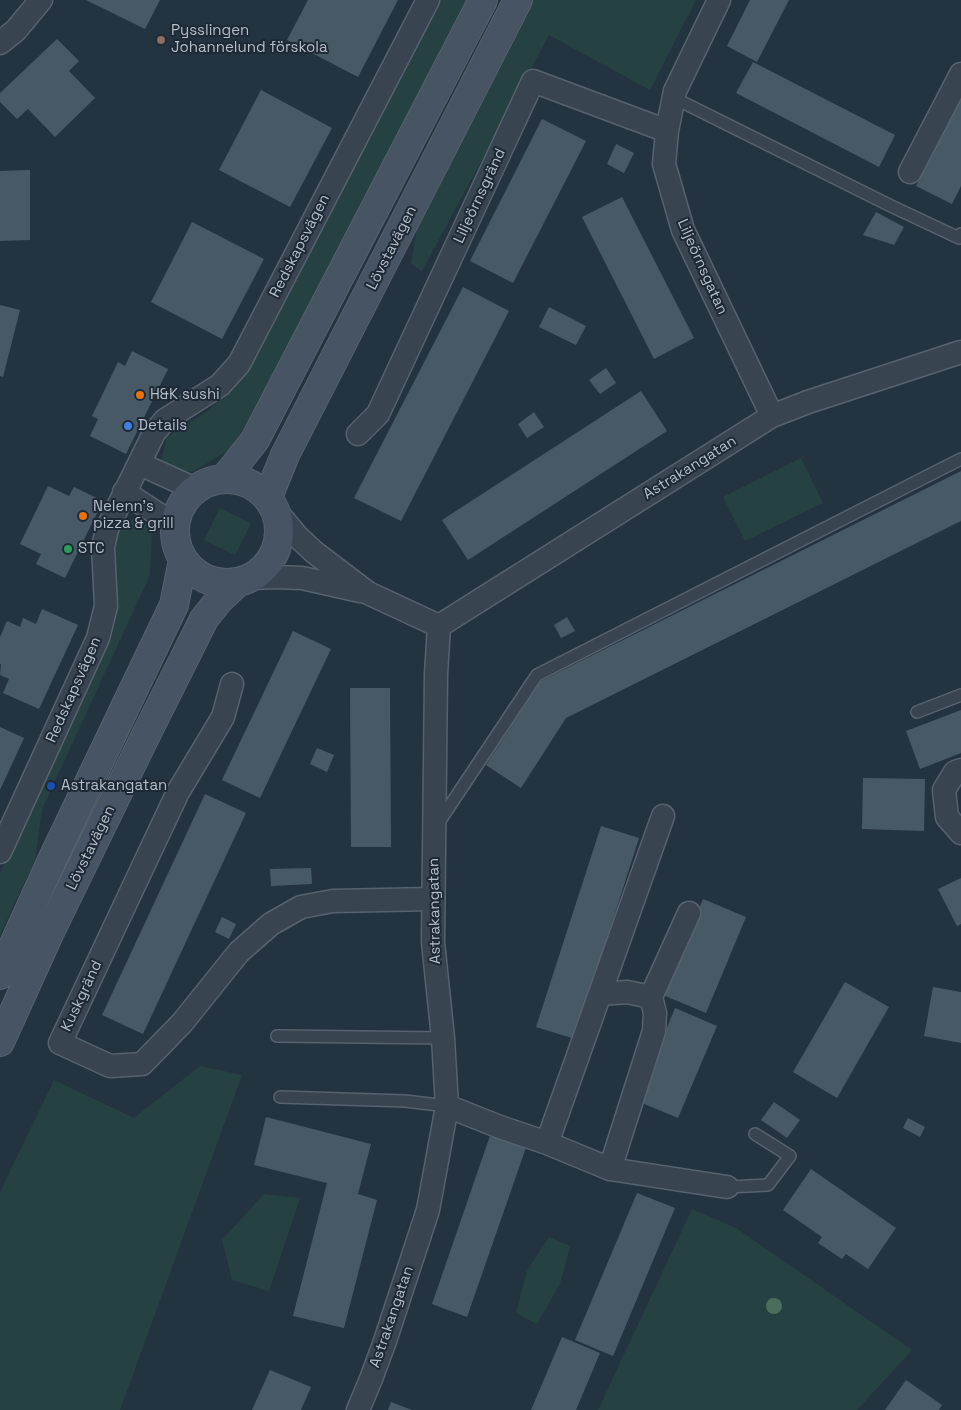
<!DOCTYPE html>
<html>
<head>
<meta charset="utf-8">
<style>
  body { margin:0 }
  canvas { display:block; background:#243340 }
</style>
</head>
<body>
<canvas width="961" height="1410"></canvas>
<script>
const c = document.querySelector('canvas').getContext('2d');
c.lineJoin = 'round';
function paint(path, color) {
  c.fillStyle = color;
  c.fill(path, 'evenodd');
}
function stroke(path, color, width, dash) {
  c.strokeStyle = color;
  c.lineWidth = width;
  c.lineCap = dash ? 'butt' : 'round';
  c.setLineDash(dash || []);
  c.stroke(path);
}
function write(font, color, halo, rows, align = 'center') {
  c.font = font + ' "Space Grotesk",sans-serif';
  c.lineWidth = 4;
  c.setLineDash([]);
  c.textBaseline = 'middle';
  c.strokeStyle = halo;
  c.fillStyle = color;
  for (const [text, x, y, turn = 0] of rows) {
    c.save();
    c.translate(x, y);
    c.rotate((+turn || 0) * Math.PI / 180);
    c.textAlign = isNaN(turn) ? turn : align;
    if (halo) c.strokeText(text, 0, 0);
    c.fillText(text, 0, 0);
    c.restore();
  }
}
paint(new Path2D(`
  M437,0H469L250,419L229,450L194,471L178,472L161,462L167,437L209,410L245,372Z
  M533,0H696L650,90L549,35L422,271L411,264L418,223Z
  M801,458L823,503L745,541L723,497Z
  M220,508L251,523L235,555L204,540Z
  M140,517L152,531L150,575L42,809L35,860L0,935V873L113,622L116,586L114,541L121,523Z
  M200,1066L242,1075L120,1410H0V1192L54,1080L134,1118Z
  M264,1194L300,1198L269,1291L232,1280L222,1240Z
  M692,1209L736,1228L912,1350L857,1410H598Z
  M549,1237L570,1246L560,1284L537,1324L516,1313L527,1271Z`), '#264141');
paint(new Path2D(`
  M86,0H160L145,29Z
  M308,0H398L358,77L287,40Z
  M750,0H789L757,62L727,46Z
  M57,39L79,61L69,71L95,98L55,137L28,109L17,119L0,102V93Z
  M753,62L895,135L879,167L736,93Z
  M261,90L332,128L290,207L219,170Z
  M961,99V186L952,204L916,186Z
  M542,119L586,141L513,283L470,261Z
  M616,144L634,153L624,173L607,164Z
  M30,170V240L0,241V171Z
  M622,197L694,338L654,359L582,217Z
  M876,212L904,227L894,245L863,235Z
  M192,222L264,259L222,339L151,302Z
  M463,287L509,311L401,521L354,498Z
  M0,305L20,310L3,377L0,376Z
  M549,307L586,326L576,345L539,327Z
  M132,351L168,369L126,454L90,436L98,419L92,416L118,362L125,366Z
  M606,368L616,383L600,394L589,380Z
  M641,391L667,431L468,560L442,520Z
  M534,412L544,427L527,438L518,424Z
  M961,471V521L566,718L521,788L486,765L541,681Z
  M48,486L69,496L74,487L103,501L65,578L36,564L41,554L20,544Z
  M42,609L78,625L39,709L3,693L9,679L0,675L1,664H0V637L7,621L20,627L23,618L36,624Z
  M567,617L575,631L561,638L554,625Z
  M293,631L331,649L260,798L222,780Z
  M350,688H390L391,847H351Z
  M961,710V753L920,769L906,731Z
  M0,727L24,738L0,790Z
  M317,748L334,755L327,772L310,764Z
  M863,778L925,779L924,831L862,829Z
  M205,794L246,813L143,1034L102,1015Z
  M601,826L639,838L575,1039L536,1027Z
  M311,868L312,884L271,886L270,869Z
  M961,878V924L957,926L938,889Z
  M703,899L746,917L706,1013L663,995Z
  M222,917L236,924L229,939L215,932Z
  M845,982L889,1007L837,1098L793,1072Z
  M933,987L961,992V1043L924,1036Z
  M675,1008L717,1026L678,1118L637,1101Z
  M774,1102L800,1120L787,1138L761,1120Z
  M266,1117L371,1144L358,1194L377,1200L344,1328L293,1316L327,1183L254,1165Z
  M908,1118L925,1127L920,1137L903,1128Z
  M493,1127L529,1139L467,1317L432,1304Z
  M811,1169L896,1228L868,1269L846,1254L842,1259L818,1243L822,1237L783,1210Z
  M637,1193L675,1208L613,1356L575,1340Z
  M562,1337L600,1353L576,1410H531Z
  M270,1370L311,1387L301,1410H252Z
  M906,1380L942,1405L939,1410H885Z
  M391,1402L412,1410H388Z`), '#485966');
const lane = new Path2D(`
  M674,98L891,206L959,238L961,234
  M917,712L961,695
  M437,825L537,675L961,459
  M277,1036L443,1038
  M280,1097L405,1101L447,1106
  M727,1187L768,1185L790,1156L755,1134`);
const street = new Path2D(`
  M719,0L675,91L667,131L664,164L683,230L772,416
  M0,43L16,30L41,0
  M910,172L961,74
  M358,434L378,414L533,81L667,131
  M140,464L195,489
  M124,492L175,525
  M277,512L297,536L314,552L368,593L439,626
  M250,578L276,577L302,578L360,591
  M439,626L772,416L808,402L961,352
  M232,684L223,717L178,792L60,1043L110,1066L142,1064L182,1023L239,952L271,924L301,907L333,901L433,899
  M961,770L955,772L944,790L947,817L961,833
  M0,852L98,638L106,606L103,547L107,529L154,433L165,420L220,385L239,364L428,0
  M601,994L627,992L651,997
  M447,1106L500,1127L547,1143L610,1169L727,1187
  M547,1143L663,816
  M610,1169L654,1031L655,1013L651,997L689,913
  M358,1410L371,1379L385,1341L428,1210L447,1106L443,1038L433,942L436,674L439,626`);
const secondary = new Path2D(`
  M225,478L255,440L483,0
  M175 531a52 52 0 1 1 104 0a52 52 0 1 1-104 0Z
  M268,497L285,455L518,0
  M0,975L52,860L174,605L183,560
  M0,1042L49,934L144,739L204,619L220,599L237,583`);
stroke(lane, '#56626d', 14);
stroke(street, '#56626d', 25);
stroke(secondary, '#56626d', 30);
stroke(lane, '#384450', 11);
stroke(street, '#384450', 22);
stroke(secondary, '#465463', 28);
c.fillStyle = '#4b6d5b';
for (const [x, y] of [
  [774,1306]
]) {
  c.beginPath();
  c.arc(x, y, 8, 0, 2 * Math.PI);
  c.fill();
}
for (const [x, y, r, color] of [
  [161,40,5,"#8d6e63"],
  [140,395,5,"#e8710a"],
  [128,426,5,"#3f7fe0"],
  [83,516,5,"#e8710a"],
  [68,549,5,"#2e9e5b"],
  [51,786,5,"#1a4fb4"]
]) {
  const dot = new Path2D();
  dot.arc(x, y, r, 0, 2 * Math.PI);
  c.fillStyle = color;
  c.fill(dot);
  stroke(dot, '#1d2935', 2);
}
write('15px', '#b5bfca', '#1d2935', [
  ["Pysslingen",171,31],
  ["Johannelund förskola",171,48],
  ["H&K sushi",150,395],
  ["Details",138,426],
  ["Nelenn's",93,507],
  ["pizza & grill",93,524],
  ["STC",78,549],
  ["Astrakangatan",61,786]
], 'left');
write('15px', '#b5bfca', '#1d2935', [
  ["Liljeörnsgränd",480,196,-65],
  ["Redskapsvägen",300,246,-63],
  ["Lövstavägen",392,248,-63],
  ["Liljeörnsgatan",702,267,66],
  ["Astrakangatan",690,468,-32],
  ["Redskapsvägen",74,690,-66],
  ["Lövstavägen",91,848,-64],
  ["Astrakangatan",435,911,-91],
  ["Kuskgränd",82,996,-65],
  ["Astrakangatan",392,1317,-71]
]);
</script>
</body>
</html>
